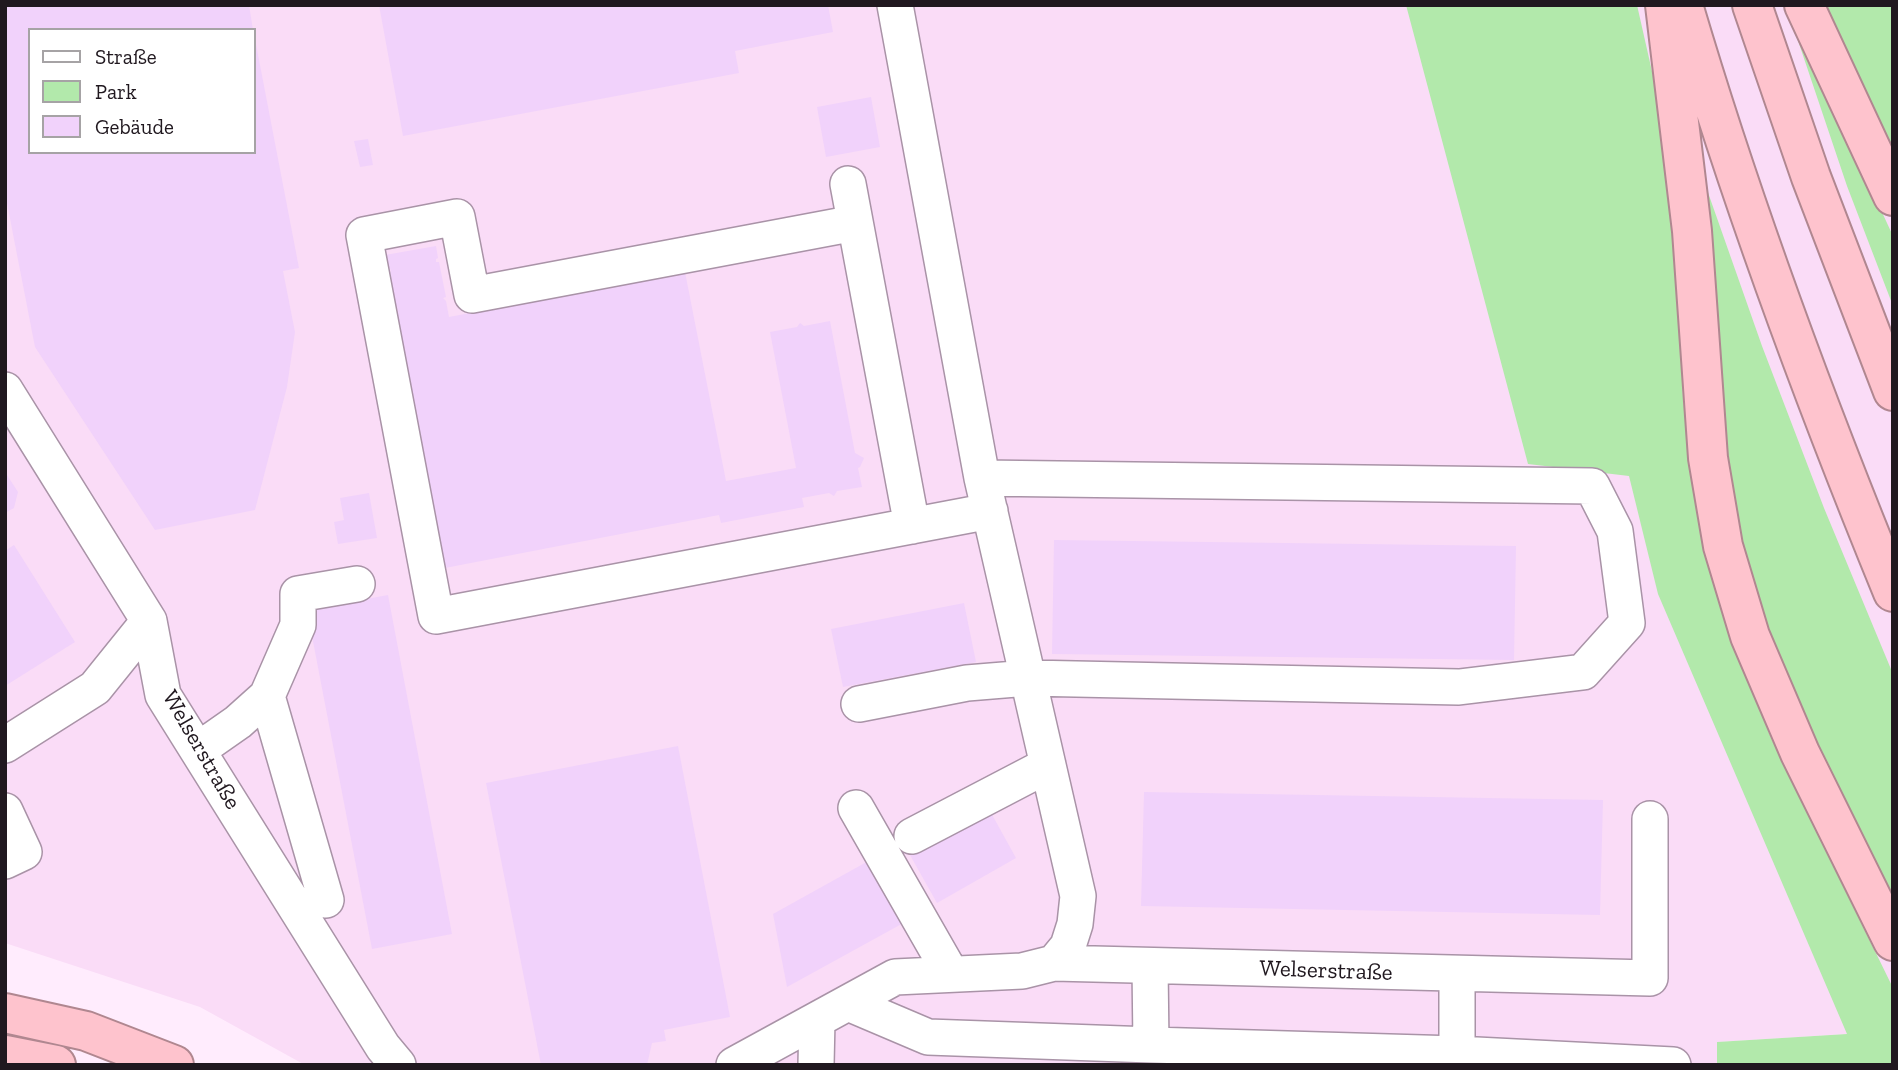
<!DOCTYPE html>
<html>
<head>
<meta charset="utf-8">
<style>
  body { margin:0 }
  #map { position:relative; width:1898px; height:1070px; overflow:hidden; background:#ffecfd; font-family:"Zilla Slab",serif }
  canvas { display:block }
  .frame { position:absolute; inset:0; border:7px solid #20181f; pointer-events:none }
  .legend { position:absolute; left:28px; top:28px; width:228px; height:126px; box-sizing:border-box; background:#fff; border:2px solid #a6a3a5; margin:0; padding:9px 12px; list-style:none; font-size:21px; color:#20181f }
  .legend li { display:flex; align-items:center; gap:14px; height:35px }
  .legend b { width:35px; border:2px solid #a6a3a5 }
</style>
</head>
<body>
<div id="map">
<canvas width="1898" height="1070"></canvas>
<div class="frame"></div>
<ul class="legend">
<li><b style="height:9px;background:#fff"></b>Straße</li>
<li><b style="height:19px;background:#b2e9ab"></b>Park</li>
<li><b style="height:19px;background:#f1d2fb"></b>Gebäude</li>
</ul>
</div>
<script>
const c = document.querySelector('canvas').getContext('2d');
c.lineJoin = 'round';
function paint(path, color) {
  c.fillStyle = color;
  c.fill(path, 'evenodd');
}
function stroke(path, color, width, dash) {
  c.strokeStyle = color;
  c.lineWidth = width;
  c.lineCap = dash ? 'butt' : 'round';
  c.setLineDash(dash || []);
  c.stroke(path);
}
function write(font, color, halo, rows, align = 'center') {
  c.font = font + ' "Zilla Slab",serif';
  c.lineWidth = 5;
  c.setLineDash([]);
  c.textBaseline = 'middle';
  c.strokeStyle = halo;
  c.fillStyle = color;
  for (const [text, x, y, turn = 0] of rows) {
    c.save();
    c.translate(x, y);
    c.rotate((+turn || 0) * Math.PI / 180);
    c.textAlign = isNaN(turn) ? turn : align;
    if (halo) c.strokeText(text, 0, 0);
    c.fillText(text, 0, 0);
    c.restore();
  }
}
paint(new Path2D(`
  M5,5H1893V1018L1847,1034L1718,1042L1717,1065H305L200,1007L5,943ZM30,30H254V152H30Z`), '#fadcf7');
paint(new Path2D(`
  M1406,5H1637L1658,98L1665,153L1675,252L1683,398L1696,507L1709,565L1723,617L1771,738L1893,988V1065H1717V1042L1847,1034L1658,594L1629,476L1528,464Z
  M1786,5L1893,236V306L1847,186Z
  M1821,5H1893V170Z
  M1705,184L1762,346L1824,508L1893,674V903L1806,727L1751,588L1718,434Z`), '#b2e9ab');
paint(new Path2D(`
  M5,5H249L253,30H30V152H254L255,39L299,268L283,271L295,332L287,387L255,510L155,530L35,347L5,193Z
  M379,5H828L833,32L735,51L739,73L403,136Z
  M871,97L880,147L826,157L817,107Z
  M368,139L373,165L360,167L354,141Z
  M436,246L438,258L436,259V262H439L446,297L443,298L446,301L449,317L685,272L726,481L796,468L770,332L797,327L800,323L804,326L830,321L855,453L864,458L860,467L858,468L862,487L837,491L834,496L829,493L802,498L804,507L721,523L719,515L445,568L396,312L398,311L397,307L395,308L388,272H391L390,268L388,269L385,255Z
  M5,472L18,492L14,508L5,513Z
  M369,493L377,538L338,544L334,522L344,520L340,498Z
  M1054,540L1516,546L1514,660L1052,654Z
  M14,545L75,642L5,686V551Z
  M388,595L452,934L372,949L307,610Z
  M964,603L976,662L843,687L831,629Z
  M678,746L730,1017L664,1030L666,1041L652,1043L647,1065H541L486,783Z
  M1144,792L1603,800L1600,915L1141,906Z
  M990,811L1016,858L937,903L910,855Z
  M872,859L907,921L787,987L773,914Z`), '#f1d2fb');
const minor = new Path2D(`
  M848,184L912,526
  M855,223L472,295L457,217L364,235L436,616L990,511
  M5,390L149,621L163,695L383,1047L398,1065
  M267,696L326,900
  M859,704L967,683L1028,678L1459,687L1583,672L1627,623L1615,531L1592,486L982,478
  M5,745L95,688L149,621
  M198,750L238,722L267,696L298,625V594L357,584
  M856,808L951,974
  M5,811L24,852L5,861
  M912,836L1048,765
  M1054,963L1650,978V819
  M1150,966L1151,1045L1457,1054L1673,1065
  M1457,974V1054
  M848,1003L928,1037L1151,1045
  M734,1065L895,977L1022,971L1054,963L1068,946L1075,924L1078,896L982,478L895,5
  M816,1065L817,1020`);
const highway = new Path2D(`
  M1665,5L1692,231L1708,458L1723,546L1750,636L1800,753L1893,941
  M1683,5C1742,205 1814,399 1893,592
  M1752,5L1811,177L1893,391
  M1804,5L1893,196
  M5,1013L86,1031L174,1065
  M5,1055L56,1065`);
stroke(minor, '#a993a7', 38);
stroke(highway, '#b08790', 42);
stroke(minor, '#fff', 35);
stroke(highway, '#fec3cd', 38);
write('23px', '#20181f', '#fff', [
  ["Welserstraße",201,750,60],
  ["Welserstraße",1326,971,2]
]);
</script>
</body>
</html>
